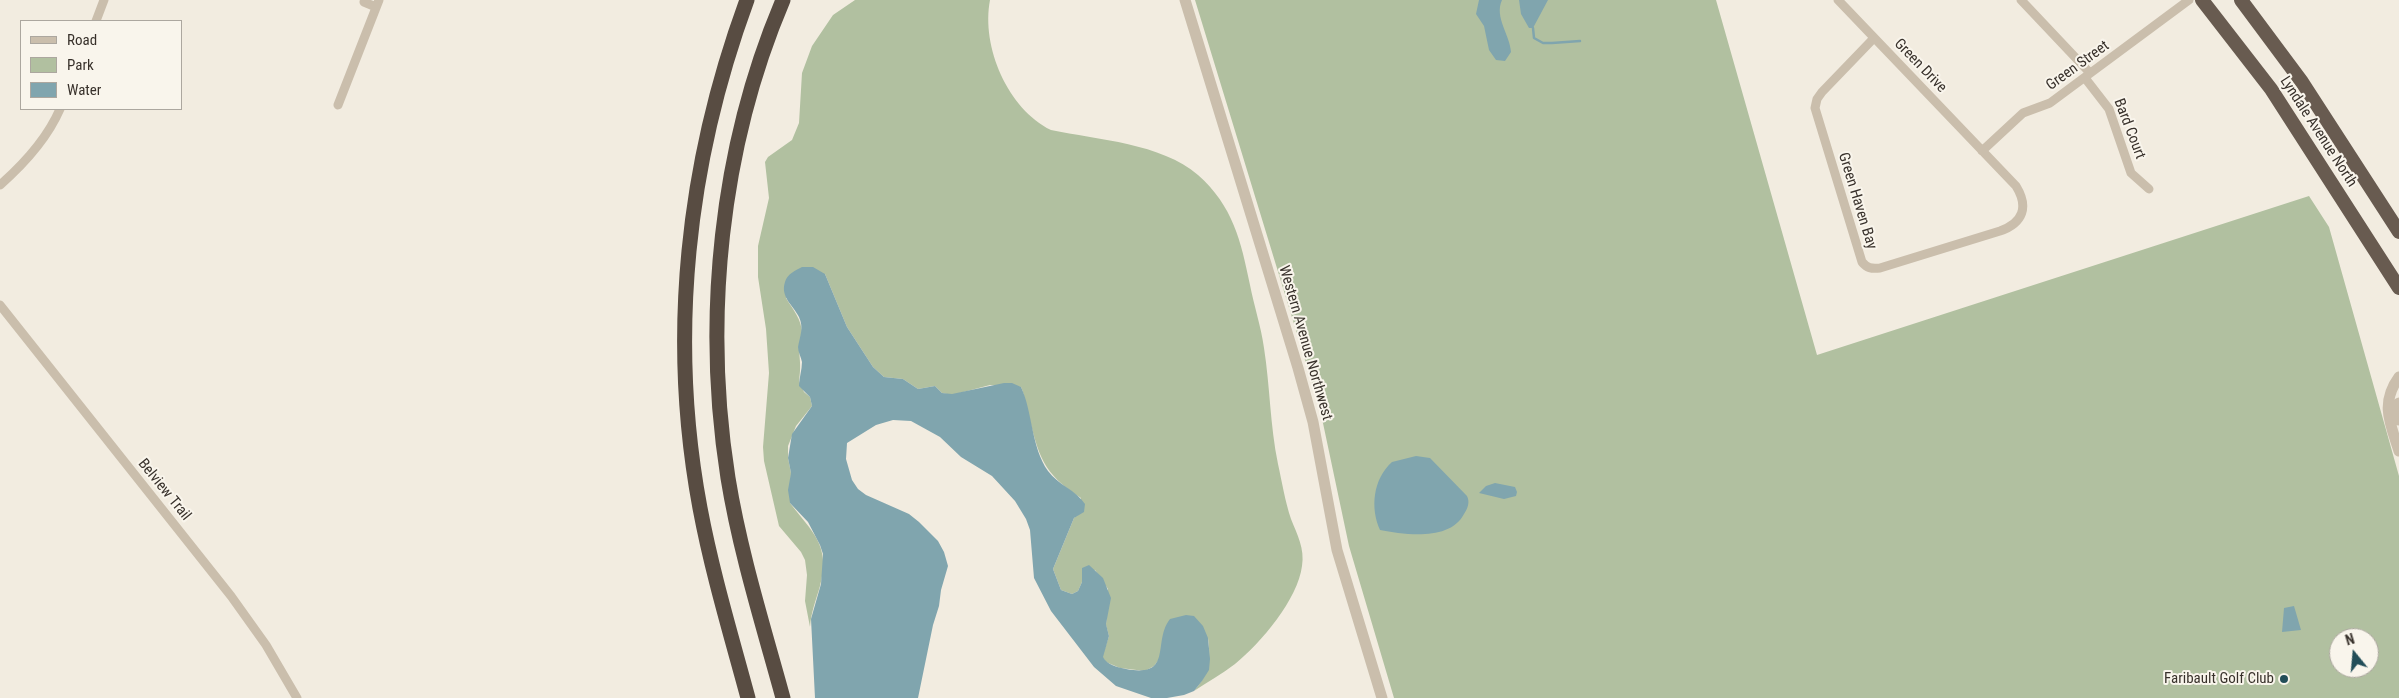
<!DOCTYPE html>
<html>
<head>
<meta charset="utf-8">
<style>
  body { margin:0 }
  #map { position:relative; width:2399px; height:698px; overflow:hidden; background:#f2ece0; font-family:"Roboto Condensed",sans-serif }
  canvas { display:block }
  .legend { position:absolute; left:20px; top:20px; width:162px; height:90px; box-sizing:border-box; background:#f9f5ec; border:1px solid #aca79f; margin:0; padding:6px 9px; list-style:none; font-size:15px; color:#38312b }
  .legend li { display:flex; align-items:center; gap:10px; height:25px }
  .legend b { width:25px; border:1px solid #aca79f }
  .north { position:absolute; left:2329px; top:628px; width:50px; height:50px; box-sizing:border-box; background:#f9f5ec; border:1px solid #aca79f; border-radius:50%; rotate:343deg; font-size:14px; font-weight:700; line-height:20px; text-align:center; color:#38312b }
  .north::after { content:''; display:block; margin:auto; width:18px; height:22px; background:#224d58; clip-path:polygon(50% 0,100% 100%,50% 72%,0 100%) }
</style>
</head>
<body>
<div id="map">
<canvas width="2399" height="698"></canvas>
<ul class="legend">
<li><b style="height:6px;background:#cabeac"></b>Road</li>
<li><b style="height:14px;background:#b1c0a0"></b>Park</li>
<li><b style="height:14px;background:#80a5ae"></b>Water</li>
</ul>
<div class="north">N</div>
</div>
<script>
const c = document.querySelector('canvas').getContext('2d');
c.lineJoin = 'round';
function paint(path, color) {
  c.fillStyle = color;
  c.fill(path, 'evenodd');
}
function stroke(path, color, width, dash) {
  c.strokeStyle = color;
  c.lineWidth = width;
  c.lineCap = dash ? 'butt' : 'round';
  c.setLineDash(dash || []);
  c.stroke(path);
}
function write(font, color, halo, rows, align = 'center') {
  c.font = font + ' "Roboto Condensed",sans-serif';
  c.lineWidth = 4;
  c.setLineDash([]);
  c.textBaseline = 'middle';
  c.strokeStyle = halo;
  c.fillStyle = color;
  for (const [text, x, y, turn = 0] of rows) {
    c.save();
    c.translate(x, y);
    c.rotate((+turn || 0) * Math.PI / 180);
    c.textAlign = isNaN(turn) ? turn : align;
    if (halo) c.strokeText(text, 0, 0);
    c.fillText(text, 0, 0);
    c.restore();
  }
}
paint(new Path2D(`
  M855,0H990C981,47 1008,109 1051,130C1098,140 1161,143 1198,175C1233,206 1241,241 1250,285C1254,306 1261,326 1264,348C1270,386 1270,425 1278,464C1282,482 1285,501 1291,519C1297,534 1305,549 1302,566C1298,599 1261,643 1235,664C1222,674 1207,682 1194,691C1209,674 1211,660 1208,638L1160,658L1154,666L1145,671L1120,668L1106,662L1102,657L1109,636L1106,625L1108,589L1095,570L1082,582L1078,591L1072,594L1061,590L1053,569L1074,518L1080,513L1081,498C1042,473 1039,456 1028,413C1025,404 1025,396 1021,387L990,385L952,395L942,393L935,386L918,389L903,379L884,377L873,367L847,327L825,274L786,298C793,310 802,319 802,334C802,339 798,344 799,349C800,363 801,366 799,381L804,392L810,397L812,406L796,426L788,446V458L791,473L790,503C812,532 831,545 820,586C816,600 811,612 810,627L805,601L807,575L805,560L801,552L779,526L764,461L763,447L769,373L766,329L758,277V246L769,198L765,162L768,157L792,140L799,123L802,73L812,46L833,15Z
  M1195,0H1716L1817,355L2309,196L2329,227L2399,476V698H1394L1349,546L1320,409ZM2339,638H2369V668H2339Z`), '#b1c0a0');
paint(new Path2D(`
  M1479,0H1502C1494,17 1510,35 1511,52L1505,61L1496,60L1489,50L1484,26L1476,14Z
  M1519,0H1548L1533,28H1529L1521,14Z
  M802,267H813L825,274L847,327L873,367L884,377L903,379L918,389L935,386L942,393L952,394L1004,383H1012L1021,387C1033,413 1031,447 1048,471C1058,485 1076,490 1085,504L1084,512L1074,518L1053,569L1061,590L1072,594L1078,591L1082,582V568L1089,565L1103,578L1111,598L1106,624L1109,636L1103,657C1107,665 1117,667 1126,669C1174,678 1152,642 1170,619L1186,615L1194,616L1203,626L1208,638L1210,659L1209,670L1202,681L1194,691L1184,695L1167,698H1151L1116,686L1094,667L1051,611L1034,578L1030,530L1026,519L1015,501L992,476L961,457L940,437L911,421L893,420L876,425L847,443L846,459L852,480L858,489L866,495L909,514L919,522L938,541L944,552L948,566L941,590L939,606L933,625L918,698H815L811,619L821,584L823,554L820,545L808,522L790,503L788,490L791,473L788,458L792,434L812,406L810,397L799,386C799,378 802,370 802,362C801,357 798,352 798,347C800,336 804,328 799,317C793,305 780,297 785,282C787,274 796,270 802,267Z
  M1416,456L1430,458L1467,496C1470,502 1468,508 1464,514C1450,541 1406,535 1380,530C1370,508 1373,479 1392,462Z
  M1495,483L1515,487L1517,492L1516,496L1504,499L1479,493L1486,486Z
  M2294,606L2301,630L2282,632L2284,608Z`), '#80a5ae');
stroke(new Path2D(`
  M1533,28L1534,38L1543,43H1552L1580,41`), '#80a5ae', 2.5);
stroke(new Path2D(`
  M1838,0L2016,186C2029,207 2023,223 2000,231L1880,268C1871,269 1867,268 1862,262L1815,108L1817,99L1822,92L1874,38
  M2021,0L2090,73
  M364,2L376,7
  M96,21L104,0
  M2085,78L2109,109L2131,173L2149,189
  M338,105L379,0
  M1982,151L2023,113L2050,103L2189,0
  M0,185C25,163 47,139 60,109
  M0,305L231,596L266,645L297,698`), '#cabeac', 9);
stroke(new Path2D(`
  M1185,0L1298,368L1313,422L1337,550L1382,698
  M2399,377C2380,403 2390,423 2399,451
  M2399,403V420`), '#cabeac', 11);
stroke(new Path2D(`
  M2202,0L2271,89L2399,288
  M2241,0L2302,82L2399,232`), '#685b50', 14);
stroke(new Path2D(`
  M747,0C687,163 668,337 700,508C712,572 731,635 748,698
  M783,698C763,625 740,552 728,478C703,320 720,148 783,0`), '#584c42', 15);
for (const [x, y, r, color] of [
  [2284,679,5,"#224d58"]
]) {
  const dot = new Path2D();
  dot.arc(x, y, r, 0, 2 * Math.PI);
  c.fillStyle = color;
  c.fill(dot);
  stroke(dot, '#f9f5ec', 2);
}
write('15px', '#38312b', '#f9f5ec', [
  ["Green Drive",1920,66,46],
  ["Green Street",2078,66,-36],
  ["Bard Court",2129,129,69],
  ["Lyndale Avenue North",2318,132,57],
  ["Green Haven Bay",1857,201,73],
  ["Western Avenue Northwest",1305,343,74],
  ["Belview Trail",164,490,51]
]);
write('15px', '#38312b', '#f9f5ec', [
  ["Faribault Golf Club",2274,679]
], 'right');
</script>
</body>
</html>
